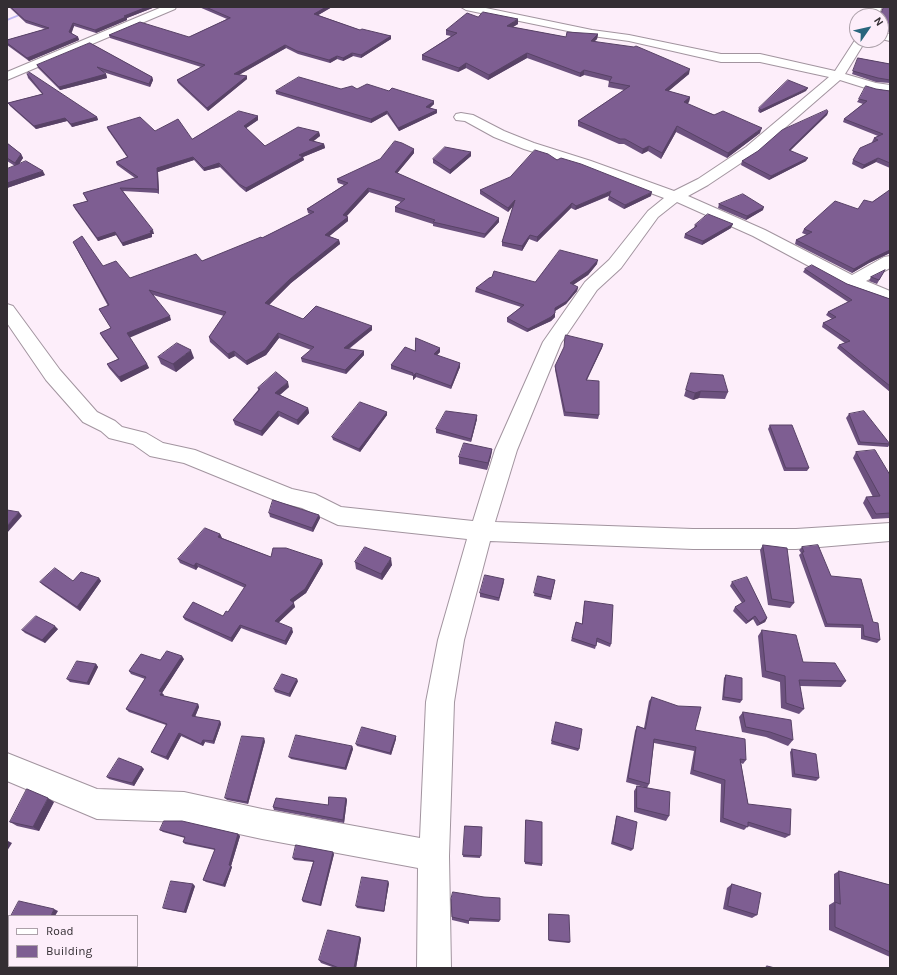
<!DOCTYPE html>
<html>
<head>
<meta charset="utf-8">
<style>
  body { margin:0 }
  #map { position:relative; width:897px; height:975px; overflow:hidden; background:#fdeefa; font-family:Karla,sans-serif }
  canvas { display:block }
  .frame { position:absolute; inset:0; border:8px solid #342e33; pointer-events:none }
  .legend { position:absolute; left:8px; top:915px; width:130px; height:52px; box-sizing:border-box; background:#fdeefa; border:1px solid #ada1aa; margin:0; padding:5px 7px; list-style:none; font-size:12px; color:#342e33 }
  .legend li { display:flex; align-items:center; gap:8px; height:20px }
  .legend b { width:20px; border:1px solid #ada1aa }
  .north { position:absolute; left:849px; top:8px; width:40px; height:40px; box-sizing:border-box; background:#fdeefa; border:1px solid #ada1aa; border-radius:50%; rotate:56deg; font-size:11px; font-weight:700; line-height:16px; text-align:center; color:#342e33 }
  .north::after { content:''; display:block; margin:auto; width:14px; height:18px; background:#29667d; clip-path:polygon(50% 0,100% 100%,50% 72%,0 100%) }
</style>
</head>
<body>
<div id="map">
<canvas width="897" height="975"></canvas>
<div class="frame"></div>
<ul class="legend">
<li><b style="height:5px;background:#fff"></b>Road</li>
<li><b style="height:11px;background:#7e5e92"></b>Building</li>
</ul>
<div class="north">N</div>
</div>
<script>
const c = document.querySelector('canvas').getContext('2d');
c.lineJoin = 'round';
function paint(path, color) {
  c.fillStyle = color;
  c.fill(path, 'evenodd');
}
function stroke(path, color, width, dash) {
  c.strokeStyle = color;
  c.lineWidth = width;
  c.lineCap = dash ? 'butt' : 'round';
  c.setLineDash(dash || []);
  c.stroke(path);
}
paint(new Path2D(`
  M37,7H41L7,21V19Z`), '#bdb5f3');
const minor = new Path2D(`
  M162,7H176L175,9L7,80V72Z
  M461,7H481L592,30L629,35L721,54H760L835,71L857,37V40H866L845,74L876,83L890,85V93L875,91L840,80L756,153L708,185L688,196L765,230L852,275L884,257L890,256V268L866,281L890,291V302L846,286L753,236L677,202L658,217L621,268L597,290L561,343L517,450L495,522L693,529H796L890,523V541L796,549H693L490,541L464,640L454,702L449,856L451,968H417L418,868L262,839L184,822L97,819L7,781V753L97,789L184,792L262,809L420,838L426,702L438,640L467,539L338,525L302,508L282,503L184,463L150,456L133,444L109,438L101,431L83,422L46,380L7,323V304L13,306L60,370L97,412L115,421L122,427L146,433L163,443L195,450L292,489L315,494L341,507L473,521L495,450L543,342L585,282L609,260L648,211L664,198L581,167L524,149L494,137L465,121L456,120L454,117L456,114L461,113L473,115L504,131L534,143L591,161L674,191L698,179L746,147L829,77L760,62H721L629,41L592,36L466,10Z
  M872,7H882L878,16H868Z
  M881,32L890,34V41L881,39Z`);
stroke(minor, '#a2949f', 2);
paint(minor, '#fff');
paint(new Path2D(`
  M9,7H155L127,18V20L96,33L74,26L71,33L78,37L79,40L29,61L7,45V40L45,29L26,23Z
  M199,7H332L318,15L360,30L391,36V39L361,58L353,56L343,61L337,59L330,63L298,54L286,48L239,75L247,76V79L208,111L178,83L177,80L201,67L110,38L109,35L189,37L227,19Z
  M884,7H890V32L881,31V33V16H880Z
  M478,17L518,24L512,27L566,37L598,34L597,39L595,41L689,74L668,91L690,97L689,102L687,104L760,133L727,158L676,132L661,159L648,151L642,154L624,144H619L578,126V121L624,90L608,87L609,81L584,75L580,77L527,58L488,80L466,68L458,72L422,60V55L451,36L446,35V30Z
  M90,43L152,77L153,80L150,87L103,72L106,74L107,78L60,90L38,68L37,65Z
  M858,58L890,64V83L876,82L852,74Z
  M27,74L97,117L98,120L72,127L67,121L36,129L10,106L8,103L42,94L28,78Z
  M357,89L389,91L434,104L430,108L437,110V113L399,131L387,114L371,123L276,94V91Z
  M876,89L890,91V168L876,162L862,169L852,164L853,160L873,142H872L874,138L878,136L843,122L844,119L863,104L857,102L859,99Z
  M806,91L760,113L758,111L759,108Z
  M828,112L827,115L790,150L806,161L769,180L741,165L742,161Z
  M258,116V120L246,128L265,146L319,132L320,136L313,141L324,144L325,148L303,157L304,160L246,192L240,187L220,167L204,171L194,160L158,172L159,194L157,193L123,191L154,234H152V237L123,246L116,235L98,241L75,209L73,205L87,201L83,193L135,178L117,165L116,162L127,157L108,130L107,127L155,131L192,139Z
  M7,143L21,154L23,158L19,164L45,175L7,188V169L15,166L7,161Z
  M414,149V153L397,173L499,218V222L484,238L433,226V224L395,212V207L401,202L369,192L346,217H348V221L329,236L339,240L340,244L291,283L269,305L303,319L372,326V330L349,349L364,355L346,374L302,362L301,358L311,350L279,338L266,355L247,365L235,356L229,359L210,342L209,337L224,316L153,295L171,320L129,337L147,364L149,368L121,382L109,368L107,364L118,359L102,337L100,333L111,328L99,309L108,306L73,242L103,266L130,278L202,261L262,238L310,214L308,213L307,209L344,185L338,183L337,179Z
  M471,152V156L450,174L433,163V159Z
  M480,190L651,196L624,209L608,200L609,196L575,210L571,208L537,242L529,239L522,251L502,246V242L513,206L508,212L480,194Z
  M890,190V253L869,263L852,273L795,244L796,240L807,235L802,233L804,229L858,209L872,202Z
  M719,204L763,210L746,220L718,208Z
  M695,225L731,228L702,245L684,238L685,234L694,228Z
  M597,264L588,275L573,285L578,287L577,291L566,304L555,311V317L551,321L527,332L507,322V318L521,307L475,292L476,288L535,282Z
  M805,269L890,299V392L837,348L839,345L845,343L822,327L823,323L832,319L826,315L828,312L848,302L803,272Z
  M883,273L877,284L869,281L871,277Z
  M603,344L602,348L587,380L599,415L598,419L564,416L555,370V366Z
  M440,348V352L437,355L460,367L451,389L416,377L413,380V376L391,369V365L415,351Z
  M158,357L194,358L176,372L161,364Z
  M691,373L728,392L725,399L699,398L693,400L684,396Z
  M289,387L280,395L308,408L309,413L298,425L279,416L262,436L235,425L233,420L258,390V388Z
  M387,412V415L360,452L333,440L332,437Z
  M849,414L890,444L888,447L858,445L846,418Z
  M477,419L471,442L436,433V429Z
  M770,425L809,468L807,471H784L768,429Z
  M492,449L491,456L487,470L459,464V457Z
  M856,452L890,475V518L872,519L863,503L866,497H873L853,458Z
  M269,513L319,515L320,518L313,532L270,517Z
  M220,534L222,538L271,557L323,564L306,593L293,602L295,607L278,623L293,632L286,645L241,628L232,642L185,620L183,617L223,616L228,612L245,588L198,567L196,570L180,563L178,559Z
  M763,545L794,603L790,608L768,605L760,550Z
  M802,547L831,576L873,622L880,640L877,643L861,639V628L825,627L799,555L801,553L799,550Z
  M355,562L392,565L382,580L356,569Z
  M538,576L555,580L551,600L534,596Z
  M99,578L101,581L80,611L43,585L40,582L73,581Z
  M504,582L499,601L480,597V593Z
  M732,582L767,618L765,622L757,626L753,619L746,624L733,611L735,607L742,603L730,586Z
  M585,601L611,644L610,647L597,642L595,649L571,641L576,622L582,624L584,604Z
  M58,629L45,643L25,633L22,630Z
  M762,630L803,662L846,681L841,687L800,686L804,709L799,714L781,708L780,682L762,677L758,636Z
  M184,659L162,693L164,695L163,696L198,704L199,707L195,717L220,721L221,724L214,744L205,742L203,746L181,736L168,760L154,754L151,752L166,725L129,712L126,709L145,679L131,674L129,671L160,660Z
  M96,664L98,667L89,685L70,682L67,679Z
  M726,675L742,700L740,703L722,700L724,678Z
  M298,681L290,697L275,692L274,689Z
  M652,697L695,730L746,760L743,764L741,763L748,804L790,835L785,838L748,826L744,830L720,822L721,784L690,774L694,751L654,743L649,784L647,788L669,816L666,821L634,812V791L637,786L644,787L626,782L635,731L637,726L644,728L649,701Z
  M743,712L793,740L788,746L766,737L742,732L739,717Z
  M555,725L579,749L578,751L551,744Z
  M396,736V739L391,755L357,746L356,744Z
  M265,741L248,804L227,800L225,798Z
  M352,746L353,749L346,770L291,759L289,757Z
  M792,749L819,778L816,781L792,777L790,752Z
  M144,769L134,786L109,779L107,777Z
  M346,798L347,800L344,823L274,810L273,807L328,805Z
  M54,802L39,831L17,826L10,822Z
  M617,816L633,849L631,851L611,844L616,818Z
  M526,820L542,864V866L525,864V823Z
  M465,826L482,827L480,858L463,857Z
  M160,830L238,834L240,836L231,866L232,867L225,887L206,882L203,880L215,850L185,844L183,842L185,838L163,832Z
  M334,854L321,906L303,902L302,900L313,862L294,860L293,858Z
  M839,871L890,885V957L829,930V905L834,902V874Z
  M389,883L384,912L357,908L356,906Z
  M732,884L757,915L752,918L723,909L727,888Z
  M195,886L186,913L165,909L163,908Z
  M451,899L500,920L499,922L469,921V924L452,920Z
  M549,914L570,942L569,943L549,941L548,915Z
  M360,937L361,939L356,968H335L321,963L319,960Z`), '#6c517e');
paint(new Path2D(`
  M147,7H155L127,18V20L96,33L95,30L124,16Z
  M326,7H332L315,17L314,14Z
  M518,19V24L507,31V26Z
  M73,23L74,26L71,35L69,32Z
  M598,34L597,39L590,45L591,41Z
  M391,36V39L361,58V55Z
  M78,37L79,40L29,61L27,58Z
  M285,45L286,48L235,77L234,74Z
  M352,53L353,56L343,61V58Z
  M527,53V58L488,80L489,75Z
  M337,56V59L330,63L329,60Z
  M466,63V68L458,72L459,68Z
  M690,69L689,74L664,95L665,90Z
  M584,70V75L580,77V73Z
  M106,74L107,78L60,90L59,87Z
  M247,76V79L208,111L207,108Z
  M152,77L153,80L150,87L149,84Z
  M808,88L806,91L760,113L761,110Z
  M690,97L689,102L683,107L684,102Z
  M434,101V104L426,111V107Z
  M437,110V113L399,131L398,128Z
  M387,111V114L371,123V119Z
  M828,112L827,115L788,153L789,150Z
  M258,116V120L245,129L244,126Z
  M97,117L98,120L72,127L71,124Z
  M65,118L67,121L36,129L34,126Z
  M677,126L676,132L661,159L662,153Z
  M762,128L760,133L727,158L728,153Z
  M319,132L320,136L310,144L309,140Z
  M324,144L325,148L303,157L304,160L246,192V188L299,155Z
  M649,146L648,151L642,154L643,149Z
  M414,149V153L395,176V172Z
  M471,152V156L450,174V170Z
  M21,154L23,158L17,167L15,163Z
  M193,157L194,160L158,172L159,194L158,190L157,168Z
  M808,158L806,161L769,180L771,176Z
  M878,158L876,162L862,169L864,165Z
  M219,163L220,167L204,171V168Z
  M43,171L45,175L7,188V183Z
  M368,188L369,192L343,220V215Z
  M611,191L610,195L575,210L576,206Z
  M652,192L651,196L624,209L625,205Z
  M515,200V204L508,212V208Z
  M572,203L571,208L537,242V237Z
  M764,207L763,210L746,220L747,216Z
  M348,217V221L326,239L325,235Z
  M499,218V222L484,238L485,234Z
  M733,224L731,228L702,245L703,241Z
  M153,230L154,234H152V237L123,246L122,243Z
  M115,232L116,235L98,241L97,238Z
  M530,235L529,239L522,251V246Z
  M339,240L340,244L291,283L266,308L265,303L290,279Z
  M890,250V253L869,263L852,273L854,269L871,259Z
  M598,260L597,264L588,275L570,287V283Z
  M578,287L577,291L566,304L555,311V308Z
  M555,313V317L551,321L527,332L528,329Z
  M170,316L171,320L129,338L127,333Z
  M372,326V330L344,352V348Z
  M278,333L279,338L266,355L247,365L246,361Z
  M603,344L602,348L585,383L586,380Z
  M440,348V352L434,358V354Z
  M191,350L194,358L176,372L173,364Z
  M234,351L235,356L229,359L228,354Z
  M364,351V355L346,374L345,370Z
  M460,363V367L451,389V386Z
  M147,364L149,368L121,382L119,377Z
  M416,373V377L413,380V376Z
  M288,382L289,387L276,398L275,393Z
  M701,391L699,398L693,400L695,393Z
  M308,408L309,413L298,425L297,420Z
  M278,411L279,416L262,436L261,431Z
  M387,412V415L360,452L359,449Z
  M477,415V419L471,442V439Z
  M492,449L491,456L487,470L488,463Z
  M19,512L22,516L7,533V526Z
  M319,515L320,518L313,532L312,528Z
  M220,534L222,538L218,537Z
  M391,558L392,565L382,580L381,574Z
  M322,560L323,564L306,593L291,604L290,600Z
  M196,563L198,567L196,570L194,566Z
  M99,578L101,581L80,611L77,607Z
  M294,603L295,607L276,625L275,621Z
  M755,616L753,619L746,624L748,621Z
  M767,618L765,622L757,626L760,623Z
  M240,625L241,628L232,642L231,638Z
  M55,626L58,629L45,643L42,640Z
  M292,628L293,632L286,645L285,641Z
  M182,656L184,659L162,693L164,695L162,698L160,695L159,691Z
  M96,664L98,667L89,685L87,683Z
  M297,679L298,681L290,697L289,694Z
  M198,704L199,707L194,719L192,716Z
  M220,721L221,724L214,744L213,741Z
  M179,733L181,736L168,760L166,757Z
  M396,736V739L391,755L390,753Z
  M264,738L265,741L248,804L247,802Z
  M203,740L205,742L203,746L201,744Z
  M352,746L353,749L346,770L345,768Z
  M142,767L144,769L134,786L132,783Z
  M48,798L54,802L39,831L33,827Z
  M346,798L347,800L344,823L343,820Z
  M238,834L240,836L231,866L232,867L225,887L223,885Z
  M8,841L12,843L7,851V842Z
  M333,852L334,854L321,906L320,905Z
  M388,881L389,883L384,912V911Z
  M193,884L195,886L186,913L184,912Z
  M54,909L58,911L55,916H51Z
  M360,937L361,939L356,968H354Z`), '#584266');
const building = new Path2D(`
  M11,7H147L124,16L126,17L95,30L73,23L69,32L78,37L27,58L7,43V40L49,28L25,20Z
  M206,7H326L314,14L360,30L362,29L391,36L361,55L352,53L343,58L337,56L329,60L297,51L285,45L234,74L247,76L207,108L177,80L205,65L109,35L140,22L189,37L230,18Z
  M884,7H890V29L881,28V33L882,16L881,14Z
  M483,12L518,19L507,26L566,37L567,32L598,34L591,41L634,47L636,46L690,69L665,90L690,97L684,102L714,115L723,111L762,128L728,153L677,126L662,153L649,146L643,149L625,139H620L578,121L630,86L609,82L612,77L584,70L580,73L527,53L489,75L466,63L459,68L422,55L457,33L446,30L467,13L478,17Z
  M90,43L152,77L149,84L97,67L106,74L59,87L37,65Z
  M858,58L890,64V80L878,78L853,71Z
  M29,72L97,117L71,124L65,118L34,126L8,103L43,94L27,74Z
  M299,77L341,89L352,86L357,89L367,84L389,91L392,88L434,101L426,107L437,110L398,128L387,111L371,119L276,91Z
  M788,80L808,88L761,110L759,108Z
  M866,86L876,89L890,91V163L878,158L864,165L853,160L860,148L878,140L874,138L883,134L844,119L867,101L859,99Z
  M827,110L828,112L789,150L808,158L771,176L742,161L758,151L782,130Z
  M239,111L258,116L244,126L265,146L298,127L319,132L309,140L324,144L299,155L303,157L246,188L239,184L219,163L204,168L193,157L157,168L158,190L156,189L120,188L153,230L150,231L151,233L122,243L115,232L97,238L73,205L88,201L83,193L138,177L116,162L128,157L107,127L140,117L155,131L178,119L192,139Z
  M395,141L402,143L414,149L395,172L499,218L485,234L433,222L435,220L395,207L405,199L368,188L343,215L348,217L325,235L339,240L290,279L265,303L303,319L316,306L372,326L344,348L364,351L345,370L301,358L314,347L278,333L265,350L246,361L234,351L228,354L209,337L226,312L149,290L170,316L127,333L147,364L119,377L107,364L119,359L100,333L111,328L99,309L109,305L73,242L82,236L103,266L116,261L130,278L196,254L202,261L261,237L262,238L314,212L307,209L348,183L337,179L380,159Z
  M7,143L21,154L15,163L7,158Z
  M445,147L471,152L450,170L433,159Z
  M535,150L548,154L557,160L561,158L581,164L652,192L625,205L609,196L611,191L576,206L572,203L537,237L530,235L522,246L502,242L515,200L508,208L480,190L510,177Z
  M26,161L43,171L7,183V169Z
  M890,190V250L871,259L854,269L796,240L812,232L804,229L835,201L858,209L864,200L872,202Z
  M743,194L764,207L747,216L719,204Z
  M708,214L733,224L703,241L685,234L697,226L695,225Z
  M560,250L598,260L588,271L570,283L578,287L567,301L555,308V313L551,317L528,329L507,318L524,305L476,288L489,278L492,277L494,271L535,282Z
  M812,265L847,284L890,299V386L839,345L850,341L823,323L836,317L828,312L852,300L805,269Z
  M885,270L879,280L871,277Z
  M566,335L603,344L586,380L599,381V415L565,412L555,366L564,347L565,337Z
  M416,338L440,348L434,354L460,363L451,386L416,373L413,376V373L391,365L405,347L415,351Z
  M177,343L191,350L173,364L158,357Z
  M276,372L288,382L275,393L308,408L297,420L278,411L261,431L233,420L260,389L258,388Z
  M691,373L723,375L728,392L701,391L695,393L686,390Z
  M360,402L387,412L359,449L332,437Z
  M446,411L477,415L471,439L436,429Z
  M864,411L890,444L860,442L849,414Z
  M770,425H792L809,468H786Z
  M464,443L492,449L488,463L459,457Z
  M875,450L890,475V513L876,514L866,497L880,496L856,452Z
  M273,500L319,515L312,528L269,513Z
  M7,510L19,512L7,526Z
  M205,528L220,534L218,537L271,557L273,548H286L322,560L305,589L290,600L294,603L275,621L292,628L285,641L240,625L231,638L183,617L193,602L223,616L226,611L228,612L246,585L196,563L194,566L178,559Z
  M763,545L787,548L794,603L772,599Z
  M818,545L831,576L861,579L873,622L878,623L880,640L864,636L863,625L827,624L802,552H804L802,547Z
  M365,547L391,558L381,574L355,562Z
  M55,568L73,581L81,572L99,578L77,607L40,582Z
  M485,575L504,579L499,598L480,593Z
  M538,576L555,580L551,597L534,593Z
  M747,577L767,618L760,623L755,616L748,621L735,607L745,601L732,582Z
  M585,601L613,605L611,644L597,638L596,646L572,638L576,622L582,624Z
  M36,616L55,626L42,640L22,630Z
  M762,630L796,635L803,662L835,663L846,681L799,680L804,709L786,703L785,676L766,671Z
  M167,651L182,656L159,691L162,692L160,695L198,704L192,716L220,721L213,741L203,740L201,744L179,733L166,757L151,752L167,724L126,709L146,677L129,671L141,654L160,660Z
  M77,661L96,664L87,683L67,679Z
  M282,674L297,679L289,694L274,689Z
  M726,675L742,678V700L724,697Z
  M652,697L678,706L701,707L695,730L745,739L746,760L740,759L748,804L791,809L790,835L748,822V827L723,818L725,780L693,770L696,747L654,739L649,784L628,778L637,726L645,729Z
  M743,712L791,720L793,740L770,732L746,727Z
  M556,722L582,729L579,749L552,741Z
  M362,727L396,736L390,753L356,744Z
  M296,735L352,746L345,768L289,757Z
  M242,736L264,738L247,802L225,798Z
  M792,749L816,754L819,778L795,774Z
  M119,758L142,767L132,783L107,777Z
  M637,786L670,792L669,816L637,808Z
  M27,789L48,798L33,827L10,822Z
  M329,797L346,798L343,820L273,807L276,798L328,805Z
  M617,816L637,822L633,849L613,842Z
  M526,820L542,822V864L525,862Z
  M164,821H182L238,834L229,865L231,866L223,885L203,880L215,849L183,842L185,837L160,830Z
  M465,826L482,827L481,856L463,855Z
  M296,845L333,852L320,905L302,900L314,861L293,858Z
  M839,871L890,885V952L835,927V902L840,904Z
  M362,877L388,881L384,911L356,906Z
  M171,881L193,884L184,912L163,908Z
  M732,884L761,893L757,915L728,906Z
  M453,892L484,897L500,898V920L470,918L469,921L452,917L451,899Z
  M19,901L54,909L51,916H11Z
  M549,914L569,915L570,942L549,940Z
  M328,930L360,937L354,968H339L319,960Z
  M767,966L775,968H766Z`);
paint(building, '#7e5e92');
stroke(building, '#584266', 1);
</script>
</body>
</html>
